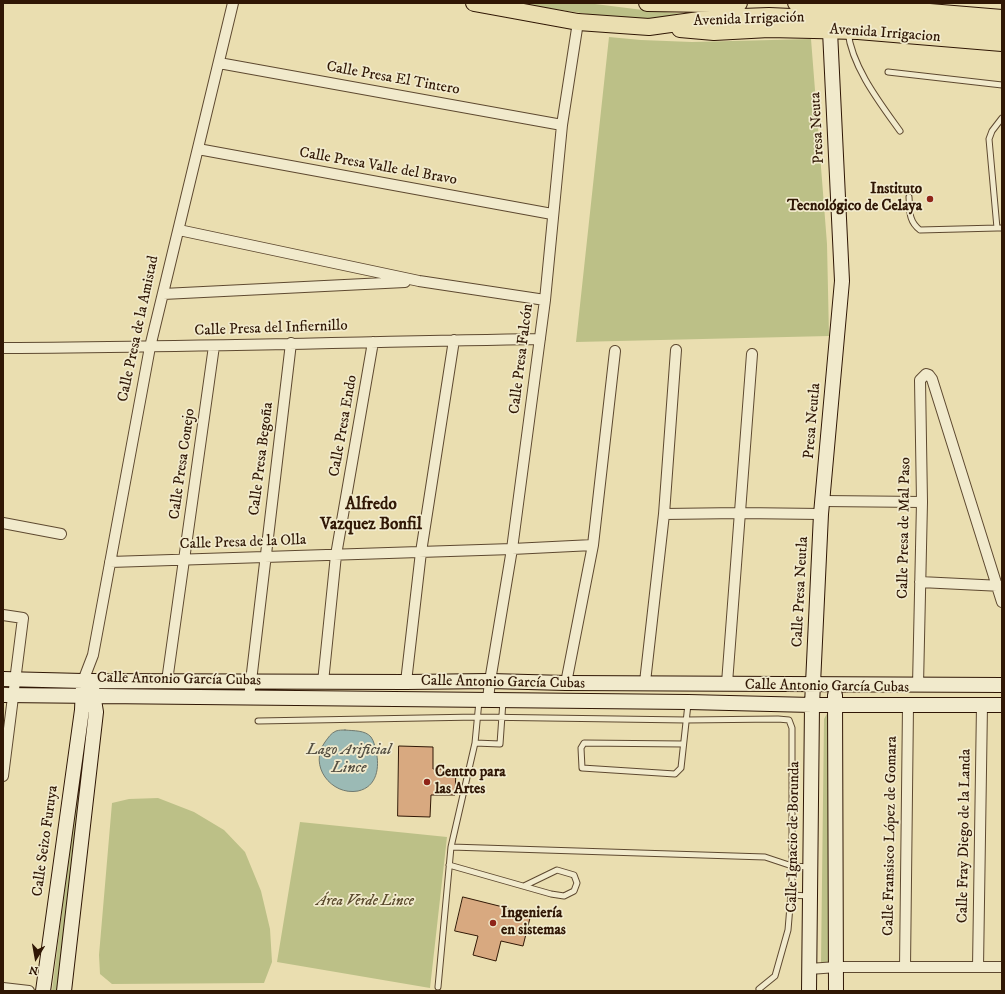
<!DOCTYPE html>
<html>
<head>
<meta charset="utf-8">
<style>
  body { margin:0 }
  #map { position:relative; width:1005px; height:994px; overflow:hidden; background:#eadeb0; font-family:"IM FELL DW Pica",serif }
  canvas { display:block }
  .frame { position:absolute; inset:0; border:4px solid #301705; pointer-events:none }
  .north { position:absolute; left:16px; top:938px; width:40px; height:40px; -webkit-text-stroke:3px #f1eacc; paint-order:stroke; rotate:191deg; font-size:11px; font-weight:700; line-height:16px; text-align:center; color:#301705 }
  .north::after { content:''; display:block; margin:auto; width:14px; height:18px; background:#301705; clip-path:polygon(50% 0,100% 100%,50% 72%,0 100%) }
</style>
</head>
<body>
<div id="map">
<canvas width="1005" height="994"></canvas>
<div class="frame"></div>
<div class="north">N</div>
</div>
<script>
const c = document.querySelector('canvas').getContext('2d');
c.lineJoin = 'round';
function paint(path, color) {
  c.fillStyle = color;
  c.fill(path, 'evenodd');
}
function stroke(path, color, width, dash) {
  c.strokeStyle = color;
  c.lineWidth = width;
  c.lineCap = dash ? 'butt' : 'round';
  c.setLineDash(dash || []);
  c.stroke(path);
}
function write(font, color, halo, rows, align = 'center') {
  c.font = font + ' "IM FELL DW Pica",serif';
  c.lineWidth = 3.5;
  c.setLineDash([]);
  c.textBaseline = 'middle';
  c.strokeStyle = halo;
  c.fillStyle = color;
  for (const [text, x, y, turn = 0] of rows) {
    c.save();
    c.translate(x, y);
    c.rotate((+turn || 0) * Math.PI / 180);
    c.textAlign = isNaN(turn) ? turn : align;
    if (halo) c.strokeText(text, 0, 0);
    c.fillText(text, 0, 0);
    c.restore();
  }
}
paint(new Path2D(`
  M515,3H587L643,10L696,15L627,20Z
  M609,37L641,40L692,42L811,39L827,244L829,336L576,342Z
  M91,706L57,991H52L87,710Z
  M828,712L829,965L822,968L821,963L824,719Z
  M158,798L194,812L224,830L245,852L261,891L270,929L272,962L264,983L112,984L100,974L99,955L112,803L129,799Z
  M300,822L447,837L430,988L277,962Z`), '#bcc087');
const water = new Path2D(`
  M345,730C354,731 365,730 371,737C374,741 375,747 376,751C380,767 377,787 358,791C331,796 308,765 325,742C328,738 331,733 336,731C339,730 342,730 345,730Z`);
paint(water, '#9bbab5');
stroke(water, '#70796f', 1);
const building = new Path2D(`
  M399,746L433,747V769H456L455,795H431L430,817L398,816Z
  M463,897L531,914L523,946L501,941L496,961L473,955L478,936L455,931Z`);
paint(building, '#d8a980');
stroke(building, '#301705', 1);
const lane = new Path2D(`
  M848,32C852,67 880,103 900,131
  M888,72L1002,85
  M1002,118L992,131L989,139L997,228H1002
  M909,197C910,210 908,221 920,230L997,228
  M258,721L477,717L686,720L778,719L789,720L792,728V882L788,930L775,976L759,989
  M475,743L500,744L503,701
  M683,744L584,743L581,748L582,768L675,774L681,768L688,704
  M451,847L765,857L792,866L810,867
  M449,865L551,894L564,896L574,891L577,883L574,875L557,870L524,886
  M791,895L809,896
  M438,987L451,847L475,743L479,701`);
const street = new Path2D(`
  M219,63L562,125
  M198,149L552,214
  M179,230L419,281L545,300
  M163,294L405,282
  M3,348C182,347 361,342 540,339
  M823,501L922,502
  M664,514L740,513L821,514
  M3,523L61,534
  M110,562L512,549L593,545
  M920,582L1002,586
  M3,615L23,618L3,776
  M83,681L93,655L150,347L233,3
  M167,681L214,346
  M323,682L336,555L373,342
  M406,682L421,552L454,340
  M645,682L664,514L676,350
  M566,683L593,545L615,351
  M727,683L752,354
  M918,685L922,502L920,380L926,374L929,375L932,379L1002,602
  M249,698L291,343
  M488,700L490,681L512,549L545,300L562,125L578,22
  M905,967L908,706
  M978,967L982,705
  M809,969L837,967H1002
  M3,988L29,991`);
const secondary = new Path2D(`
  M3,679L83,681L406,682L490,681L566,683L1002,685
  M3,695L688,702L812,705H1002
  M835,695L836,991
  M43,991L82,710L83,686
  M64,991L96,712L92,688
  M809,991L812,705L821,514L842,281L830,31`);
const primary = new Path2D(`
  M474,3L578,22L649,27L714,18L769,16L859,20L1002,32
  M647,3L711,4L739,3
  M796,3L857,6L1002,18
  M680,29L714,32L769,29L858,31L1002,43`);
stroke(lane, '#5e4930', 7);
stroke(street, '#5e4930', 12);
stroke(secondary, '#301705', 16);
stroke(primary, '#301705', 18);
stroke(lane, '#f1eacc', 5);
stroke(street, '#f1eacc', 10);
stroke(secondary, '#f1eacc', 14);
stroke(primary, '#eadeb0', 16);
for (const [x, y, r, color] of [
  [930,199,4,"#8f2418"],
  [427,782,4,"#8f2418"],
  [493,923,4,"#8f2418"]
]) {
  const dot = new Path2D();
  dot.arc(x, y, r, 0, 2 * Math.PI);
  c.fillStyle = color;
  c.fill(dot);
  stroke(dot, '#f1eacc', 1.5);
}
write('15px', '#301705', '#f1eacc', [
  ["Avenida Irrigación",749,20,-2],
  ["Avenida Irrigacion",885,34,4],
  ["Calle Presa El Tintero",393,79,10],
  ["Presa Neuta",818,128,-93],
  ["Calle Presa Valle del Bravo",378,167,10],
  ["Calle Presa de la Amistad",139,329,-78],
  ["Calle Presa del Infiernillo",271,329,-2],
  ["Calle Presa Falcón",522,359,-83],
  ["Presa Neutla",813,421,-85],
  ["Calle Presa Endo",344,426,-80],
  ["Calle Presa Begoña",262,459,-83],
  ["Calle Presa Conejo",183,464,-82],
  ["Calle Presa de Mal Paso",905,528,-89],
  ["Calle Presa de la Olla",243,543,-2],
  ["Calle Presa Neutla",801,592,-87],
  ["Calle Antonio García Cubas",179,680,1],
  ["Calle Antonio García Cubas",503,683,1],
  ["Calle Antonio García Cubas",827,687,1],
  ["Calle Fransisco López de Gomara",891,836,-89],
  ["Calle Fray Diego de la Landa",965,836,-89],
  ["Calle Ignacio de Borunda",794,837,-89],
  ["Calle Seizo Furuya",46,841,-82]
]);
write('bold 15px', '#301705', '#f1eacc', [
  ["Instituto",922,190,"right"],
  ["Tecnológico de Celaya",922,207,"right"],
  ["Centro para",435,773],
  ["las Artes",435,790],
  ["Ingeniería",501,914],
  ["en sistemas",501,931]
], 'left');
write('italic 15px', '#5a4a2c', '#f1eacc', [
  ["Área Verde Lince",365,902]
]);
write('italic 16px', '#555043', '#f1eacc', [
  ["Lago Arificial",349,751],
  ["Lince",349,769]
]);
write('bold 17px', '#301705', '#f1eacc', [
  ["Alfredo",371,505],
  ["Vazquez Bonfil",371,525]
]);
</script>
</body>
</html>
